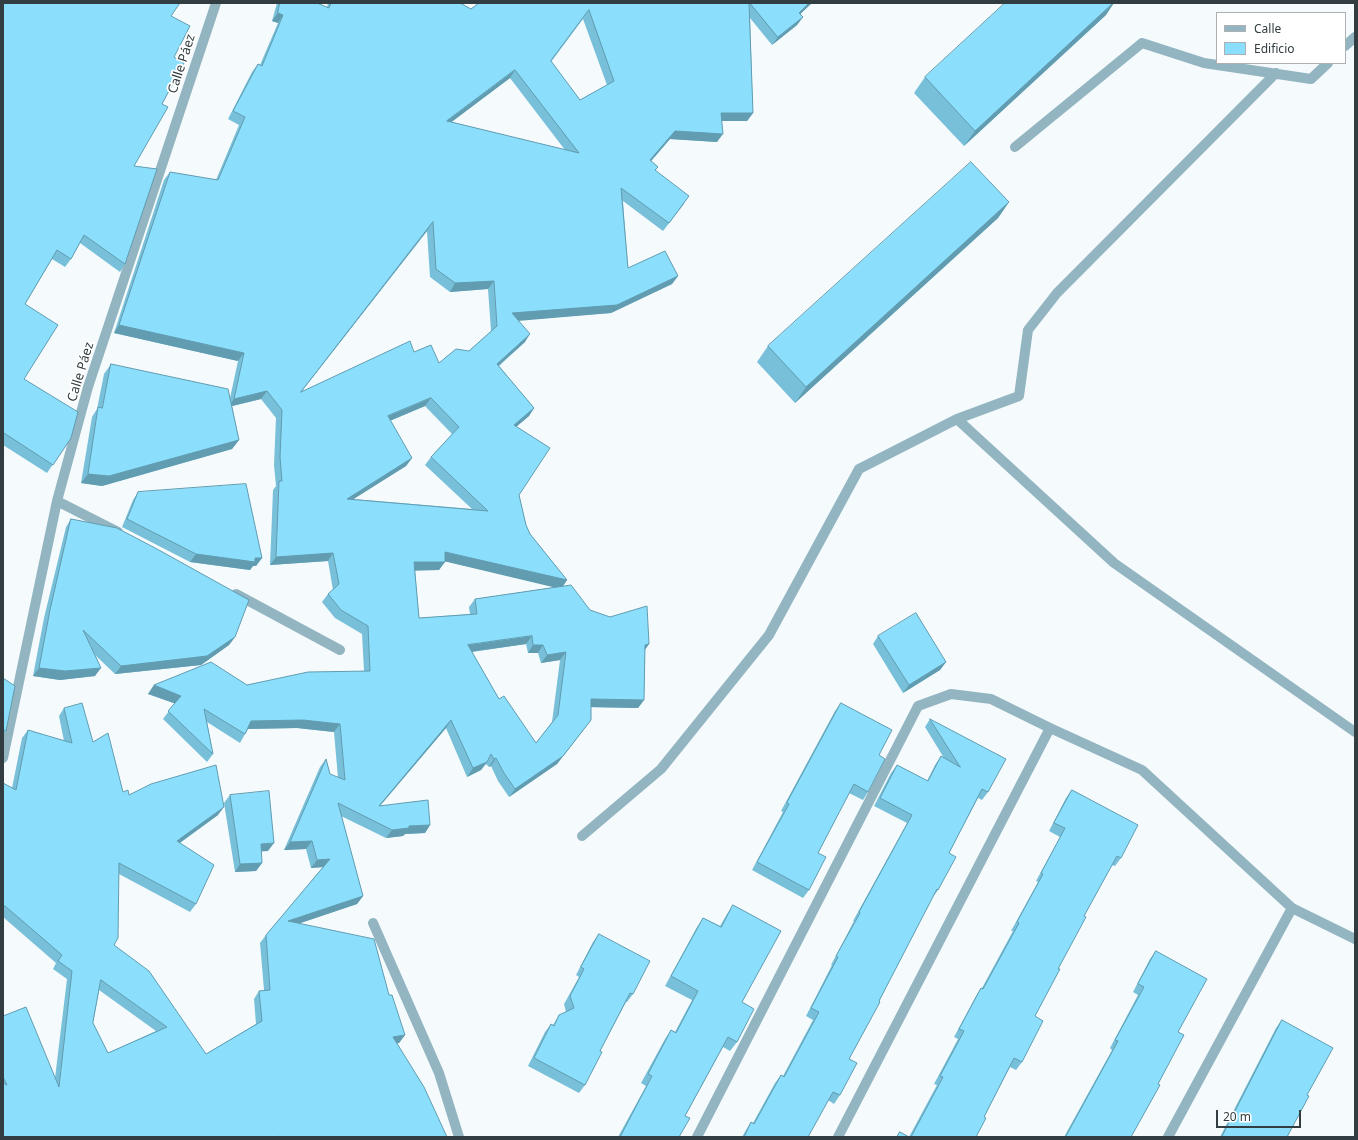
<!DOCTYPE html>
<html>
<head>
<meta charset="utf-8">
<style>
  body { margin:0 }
  #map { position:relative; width:1358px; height:1140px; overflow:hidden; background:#f5fbfd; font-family:"Noto Sans",sans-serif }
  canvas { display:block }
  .frame { position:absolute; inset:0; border:4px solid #313d41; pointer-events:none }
  .legend { position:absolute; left:1216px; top:12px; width:130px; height:52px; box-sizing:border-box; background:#fff; border:1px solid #adb1b3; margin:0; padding:5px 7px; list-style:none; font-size:12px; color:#313d41 }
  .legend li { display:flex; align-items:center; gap:8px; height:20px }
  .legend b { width:20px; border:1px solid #adb1b3 }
  .scale { position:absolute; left:1216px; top:1110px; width:85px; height:18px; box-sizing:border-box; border:2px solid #313d41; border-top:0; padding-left:5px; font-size:12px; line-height:14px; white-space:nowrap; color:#313d41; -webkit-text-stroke:3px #fff; paint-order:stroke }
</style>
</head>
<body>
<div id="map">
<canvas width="1358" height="1140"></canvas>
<div class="frame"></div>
<ul class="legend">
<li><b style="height:5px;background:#93b5c1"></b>Calle</li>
<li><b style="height:11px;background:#8bdffc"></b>Edificio</li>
</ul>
<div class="scale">20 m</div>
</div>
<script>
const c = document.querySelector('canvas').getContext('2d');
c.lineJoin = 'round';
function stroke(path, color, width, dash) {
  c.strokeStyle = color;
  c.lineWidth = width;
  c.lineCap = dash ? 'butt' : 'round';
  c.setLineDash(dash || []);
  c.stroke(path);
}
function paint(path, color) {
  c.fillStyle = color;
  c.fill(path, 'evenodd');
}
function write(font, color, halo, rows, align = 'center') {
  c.font = font + ' "Noto Sans",sans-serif';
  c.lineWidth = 3.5;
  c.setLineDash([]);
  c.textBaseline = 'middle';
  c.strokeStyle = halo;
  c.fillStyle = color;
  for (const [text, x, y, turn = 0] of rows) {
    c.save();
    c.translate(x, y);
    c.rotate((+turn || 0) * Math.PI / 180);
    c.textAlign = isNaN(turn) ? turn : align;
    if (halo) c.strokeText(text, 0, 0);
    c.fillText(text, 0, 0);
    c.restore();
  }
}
stroke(new Path2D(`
  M1345,46L1355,37
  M1015,147L1142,43L1204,63L1311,79L1328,63
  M957,419L1019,396L1028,330L1057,293L1276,73
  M57,501L118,532
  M236,594L340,650
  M3,758L57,501L88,387L216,3
  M582,836L661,769L769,635L859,469L957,419L1114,563L1355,732
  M373,923L439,1073L459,1137
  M697,1137L918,706L951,694L991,699L1050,728L1142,770L1292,908L1355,939
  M838,1137L1050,728
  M1168,1137L1292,908`), '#93b5c1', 10);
paint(new Path2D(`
  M3,3L171,16L174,57L162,104L134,166L125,264L120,272L80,243L71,259L65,267L52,259L25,304L24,379L71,438L47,473L3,445Z
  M277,3H317L327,7L328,3H460L471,9L479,3H812L800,14L803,17L797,25L772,45L750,18L753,113L747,121H722L717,142L670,139L651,161L658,167L655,171L684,204L663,231L623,201L628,268L678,276L672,284L611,313L518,320L525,342L499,366L534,408L529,416L517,426L519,495L526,525L530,534L567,580L563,586L590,610L649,644L645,650L644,700L638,708L591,707V720L557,764L509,797L498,781L491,766L489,767L486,764L481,770L467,777L446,728L380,806L430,825L425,833L405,834L403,836L386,838L341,816L363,896L357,904L300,923L389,995L405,1035L399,1043H397L447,1137H3V1016L55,1078L67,979L53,969L56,963L3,917V783L12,788L22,738L28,730L64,741L59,716L64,708L93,742L123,792L129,795L218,815L180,843L196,904L190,912L119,874L114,945L206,1054L256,1024L254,999L259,991L264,990L260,943L266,935L323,867L311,868L306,849L284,850L320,767L326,759L330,774L338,778L334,732L297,728L248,729L245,734L240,743L207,722L213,754L207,762L163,719L175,703L148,694L154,685H247L364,671L362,634L335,618L322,602L328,594L333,590L328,561L270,565L273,490L276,486L274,465L276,418L261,399L232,406L239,440L232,449L102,486L81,483L92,417L97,409L104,374L111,364L230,398L238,361L114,333L164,180L170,172L216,180L239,125L228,119L252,72L258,64L260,65L278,23L272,21ZM583,19L607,85L580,100L551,62ZM510,78L565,150L451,122ZM427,231L430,277L450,292L488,289L491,331L469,351L439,363L414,352L302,391ZM425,406L452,434L431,457L425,465L472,509L353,499L406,466L412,458L390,421ZM445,561L556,587L475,599L469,607L470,614L419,618L415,570H439ZM526,644L528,653H538L541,663L560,660L552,722L536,743L499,699L472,652ZM99,990L156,1031L108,1053L93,1023Z
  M1106,15L964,146L914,93L925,77Z
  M1009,202L998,218L795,403L757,362L768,346Z
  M138,492L262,558L256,566H253L250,570L190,562L122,527L133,500Z
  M71,519L235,637L229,645L201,665L115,674L94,654L95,676L60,680L33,676L44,618L66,527Z
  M878,636L946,662L940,670L903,693L873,644Z
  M3,678L6,731L3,735Z
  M841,703L879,755L868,792L863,800L849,793L818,853L809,890L803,898L752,870L783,812L781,811L835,711Z
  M930,719L988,792L982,800L978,798L949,853L938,890L932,898L849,1059L840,1095L834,1104L828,1100L808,1137H742L746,1130L751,1122L753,1123L775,1083L781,1075L783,1076L813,1020L806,1016L832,965H831L854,921H853L907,823L874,806L891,773L897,765L927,781L935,765L941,756L944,758L925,727Z
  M1072,790L1121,858L1115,866L1112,865L1084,916L1035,1016L1022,1062L1016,1070L1010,1067L984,1117L976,1137H896L900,1132L909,1137L937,1085L934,1084L958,1039L954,1037L976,996L981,988H982L1013,931H1011L1038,882L1036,881L1060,837L1049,831L1066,798Z
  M230,795L268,851H261L262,863L256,871L235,872L224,803Z
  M733,905L742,1002L737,1042L730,1051L723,1047L685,1116L679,1137H618L646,1086L641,1083L665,1039L671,1030L675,1032L692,1000L665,986L697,927L703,918L720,926L727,914Z
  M599,934L633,994L627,1002H626L600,1051L585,1085L579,1093L528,1066L545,1032L551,1024L553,1025L559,1015L566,1012L564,1004L579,977L576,975L593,942Z
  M1156,951L1178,1032L1158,1084L1131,1137H1064L1112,1050L1110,1048L1138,995L1133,992L1150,959Z
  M1282,1020L1307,1095L1287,1137H1220L1276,1028Z`), '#78c0d9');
paint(new Path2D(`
  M809,3H812L793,21L799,13Z
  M1113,3H1114L1106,15L964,146L975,131Z
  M278,13L283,15L278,23L272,21Z
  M803,17L797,25L772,45L778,37Z
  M515,70L510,78L441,130L447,121Z
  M721,113H753L747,121H716Z
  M675,131L723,134L717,142L670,139L645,168L650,160Z
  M1009,202L998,218L795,403L806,387Z
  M433,222L427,231L295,400L301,392Z
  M678,276L672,284L611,313L506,322L512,313Z
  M494,281L488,289L450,292L455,283Z
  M119,325L244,353L238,361L114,333Z
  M530,334L525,342L491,372L497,364Z
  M267,391L261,399L228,407L234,399Z
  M431,398L425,406L382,424L388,416Z
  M534,408L529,416L509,433L514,425Z
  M239,440L232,449L102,486L81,483L88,474Z
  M412,458L406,466L341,507L347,499Z
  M445,552L567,580L561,589L439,560Z
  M333,553L328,561L270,565L276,557Z
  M196,554L255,558H262L256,566H253L250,570L190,562Z
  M414,562H445L439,570L408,571Z
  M532,636L526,644L462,653L468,645Z
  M235,637L229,645L201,665L115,674L121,666Z
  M649,644L643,652L645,645Z
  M533,645H543L538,653H528Z
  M566,652L560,660L541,663L547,655Z
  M946,662L940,670L903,693L909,685Z
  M39,668H101L95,676L60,680L33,676Z
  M154,685L181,696L176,704L148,694Z
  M591,699L644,700L638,708L585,707Z
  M303,720L340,724L334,732L297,728L245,729L251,721Z
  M451,720L446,728L373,814L379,806Z
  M591,720L557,764L509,797L515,789Z
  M496,758L491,766L489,767L494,759Z
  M487,762L481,770L467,777L473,768Z
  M224,807L218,815L171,849L177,841Z
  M430,825L425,833L405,834L403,836L386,838L392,830L409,826Z
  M312,841L306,849L284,850L290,842Z
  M274,843L268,851L255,852L261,844Z
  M330,859L324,867L311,868L317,860Z
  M262,863L256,871L235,872L240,864Z
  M363,896L357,904L283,929L288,921Z
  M405,1035L399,1043L388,1046L393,1037Z`), '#619cb0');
const building = new Path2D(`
  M3,3H180L171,16L190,26L174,57L184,63L162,104L168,107L134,166L157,169L125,264L84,235L71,259L57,250L25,304L58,325L24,379L78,412L71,438L53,465L4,433L3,434Z
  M280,3H317L329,8L331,3H460L471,9L479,3H749L753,113H721L723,134L675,131L650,160L658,167L655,170L689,196L669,223L621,188L628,268L665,251L678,276L617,305L512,313L530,334L497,364L534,408L514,425L550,448L519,495L526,525L530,534L567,580L445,552V562H414L419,618L477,614L475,599L571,585L590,610L610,617L647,606L649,644L645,645L644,700L591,699V720L563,756L515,789L504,773L496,758L494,759L491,754L487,762L473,768L451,720L379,806L428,800L430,825L409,826V828L392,830L338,803L363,896L288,921L374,939L389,995H392L405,1035L393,1037L424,1087L447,1137H280L279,1136L277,1137H3V1083L7,1085L3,1077V1016L26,1007L59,1087L72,971L58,961L62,955L5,906H3V783L16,790L28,730L72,743L64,708L82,703L93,742L108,733L123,792L128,790L129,795L151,784L216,765L224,807L177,841L214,865L196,904L119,863L118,938L114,945L149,971L206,1054L262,1021L259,991L270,990L266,935L330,859L317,860L312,841L290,842L326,759L330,774L345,780L340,724L303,720L251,721L245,734L204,709L213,754L168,711L181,696L154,685L211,662L247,685L308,672L370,671L368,626L341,610L328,594L339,584L333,553L276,557L279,481H282L280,457L282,410L267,391L234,399L244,353L119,325L170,172L218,180L245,117L233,111L258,64L262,66L283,15L278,13ZM589,10L614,81L580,100L551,61ZM515,70L579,153L447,121ZM433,222L436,269L455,283L494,281L497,326L469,351L456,349L439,363L431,345L414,352L410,341L301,392ZM431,398L459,427L431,457L488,511L347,499L412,458L388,416ZM532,636L533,645H543L547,655L566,652L558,715L536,743L504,696L499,699L468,645ZM101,980L167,1027L108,1053L93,1023Z
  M750,3H809L799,13L803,17L778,37Z
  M1005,3H1113L975,131L925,77Z
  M971,162L1009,202L806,387L768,346Z
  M111,364L228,389L239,440L109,476L88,474L98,407L102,408Z
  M246,484L262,558H255V562L196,554L127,519L138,492Z
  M71,519L117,528L157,549L249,600L235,637L207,656L121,666L83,630L101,668L65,671L39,668L50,610Z
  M916,613L946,662L909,685L878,636Z
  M3,678L15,686L6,731L3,729Z
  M841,703L892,730L879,755L885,759L868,792L854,784L818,853L826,857L809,890L757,862L789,804L787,803Z
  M930,719L1006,759L988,792L982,789L949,853L956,857L938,890L937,889L879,1001L880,1002L849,1059L857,1063L840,1095L833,1092L808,1137H744L751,1122L754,1124L781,1075L784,1077L819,1012L811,1008L838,957L836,956L860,913L859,912L912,815L880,798L897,765L928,781L941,756L960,767Z
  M1072,790L1138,825L1121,858L1117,856L1084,916L1086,917L1058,969H1060L1035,1016L1043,1021L1022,1062L1014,1058L984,1117L986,1118L976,1137H911L943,1077L940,1076L964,1031L959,1029L981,988L983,989L1019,923L1017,922L1043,874L1041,873L1065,828L1054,823Z
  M269,791L274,843L261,844L262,863L240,864L230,795Z
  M733,905L781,931L742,1002L754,1009L737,1042L728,1037L685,1116L690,1118L679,1137H620L652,1076L648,1074L671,1030L676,1033L698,991L671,976L703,918L721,927Z
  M599,934L650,961L633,994L630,993L600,1051L602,1052L585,1085L534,1058L551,1024L554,1026L559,1015L574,1008L570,996L584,969L581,967Z
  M1156,951L1207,979L1178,1032L1184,1035L1158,1084L1160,1085L1131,1137H1067L1066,1136L1118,1041L1115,1040L1144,987L1138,984Z
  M1282,1020L1333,1048L1307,1095L1309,1096L1287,1137H1222Z
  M900,1132L909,1137H897Z`);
paint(building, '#8bdffc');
stroke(building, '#619cb0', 1);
write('13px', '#313d41', '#fff', [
  ["Calle Páez",182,64,-72],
  ["Calle Páez",81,372,-73]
]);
</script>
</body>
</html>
